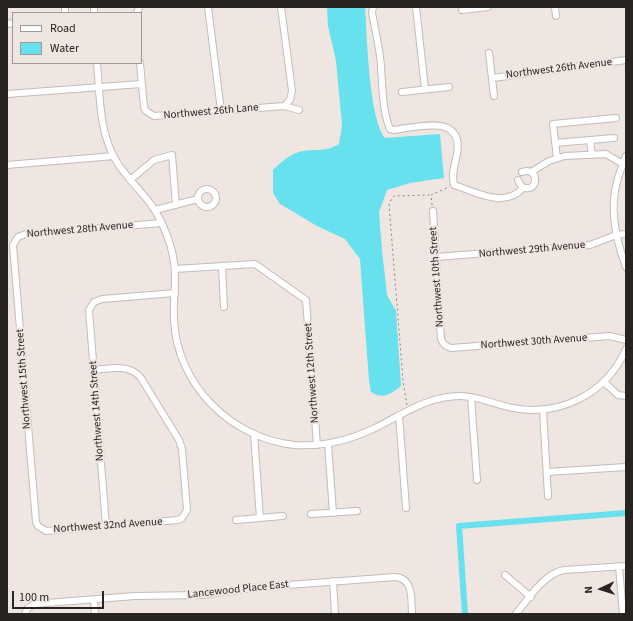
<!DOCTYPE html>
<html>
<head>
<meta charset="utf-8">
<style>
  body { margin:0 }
  #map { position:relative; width:633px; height:621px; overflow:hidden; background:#efe6e1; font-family:"Source Sans 3",sans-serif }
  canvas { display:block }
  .frame { position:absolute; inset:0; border:8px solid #282422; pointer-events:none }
  .legend { position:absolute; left:12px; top:12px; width:130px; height:52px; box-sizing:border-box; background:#efe6e1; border:1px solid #9f9895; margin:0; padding:5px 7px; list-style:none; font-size:12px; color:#282422 }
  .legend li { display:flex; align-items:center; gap:8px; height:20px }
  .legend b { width:20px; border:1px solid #9f9895 }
  .north { position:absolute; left:581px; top:569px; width:40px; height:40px; -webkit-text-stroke:3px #efe6e1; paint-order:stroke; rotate:266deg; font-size:11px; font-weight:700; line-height:16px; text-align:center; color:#282422 }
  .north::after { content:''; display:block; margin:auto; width:14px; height:18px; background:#282422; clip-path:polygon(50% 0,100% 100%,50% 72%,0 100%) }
  .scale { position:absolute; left:12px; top:591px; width:92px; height:18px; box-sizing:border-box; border:2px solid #282422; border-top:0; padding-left:5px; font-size:12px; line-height:14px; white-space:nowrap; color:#282422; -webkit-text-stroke:3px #efe6e1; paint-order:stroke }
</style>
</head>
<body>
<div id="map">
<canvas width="633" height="621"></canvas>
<div class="frame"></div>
<ul class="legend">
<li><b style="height:5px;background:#fff"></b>Road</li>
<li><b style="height:11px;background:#66e1ed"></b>Water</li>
</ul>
<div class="north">N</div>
<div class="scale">100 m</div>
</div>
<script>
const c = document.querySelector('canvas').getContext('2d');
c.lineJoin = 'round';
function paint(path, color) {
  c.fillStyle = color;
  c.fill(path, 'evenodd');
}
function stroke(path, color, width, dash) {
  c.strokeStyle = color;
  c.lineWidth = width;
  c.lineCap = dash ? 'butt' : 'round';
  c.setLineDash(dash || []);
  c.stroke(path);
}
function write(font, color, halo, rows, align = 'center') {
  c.font = font + ' "Source Sans 3",sans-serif';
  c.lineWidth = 4;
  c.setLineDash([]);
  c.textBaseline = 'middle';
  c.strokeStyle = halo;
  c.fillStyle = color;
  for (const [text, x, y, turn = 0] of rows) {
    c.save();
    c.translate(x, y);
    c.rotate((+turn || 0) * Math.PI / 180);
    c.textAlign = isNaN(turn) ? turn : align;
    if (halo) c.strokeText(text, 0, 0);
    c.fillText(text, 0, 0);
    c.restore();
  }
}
paint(new Path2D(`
  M327,7H365C367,35 369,119 385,138L440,134L444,178L410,183L387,190L379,212L382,250L387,295L396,311L401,386C390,394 384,400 371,392L369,381L360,259L345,239L317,226L280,204L273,193V170C280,163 289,155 299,152C313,148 325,153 339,144L342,125L336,61L328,26Z`), '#66e1ed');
stroke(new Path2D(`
  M465,614L459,526L626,513`), '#66e1ed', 6);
const minor = new Path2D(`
  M65,7V13
  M208,7L221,111
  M281,7L292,91L290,100L284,106
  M373,7L372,13C375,28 378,42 380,56C383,80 381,108 390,129L394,130C418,127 464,113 457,154C455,165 451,174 454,185C476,192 504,209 523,188
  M416,7L425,89
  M555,7L556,16
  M462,10L488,7
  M94,13V7
  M137,13L139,7
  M7,24L13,23
  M489,53L494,96
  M97,63C100,97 99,135 118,164C126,176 136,186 145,197C154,207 161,220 166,233C172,247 175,263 175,278C175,292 173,306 174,320C177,384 230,438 294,445C322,447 350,440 375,428C403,414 428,396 460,396C479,396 495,405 513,408C561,417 607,393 626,349
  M140,63L144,107L146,111L154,116L284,106L299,110
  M493,78L626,60
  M402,92L449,87
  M7,94L141,84
  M590,140L614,138
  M555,143L590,140L592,155
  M626,156C623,164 619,173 617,182C609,210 616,240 626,267
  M557,158L553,124L616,118
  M7,165L114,156
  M531,172L549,161L565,156L606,154L623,164
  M130,180L154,160L172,155L176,205
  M518,180L521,186C538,197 541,165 522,172
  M198 198a9 9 0 1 1 18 0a9 9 0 1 1-18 0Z
  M155,210L198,199
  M433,211L441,339C443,344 445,346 451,348L610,336L626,340
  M436,257L590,245L616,235L626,234
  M222,266L224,307
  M175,269L255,264L306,300L317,445
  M94,370C110,369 129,363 141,378L179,440L182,449L187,510L182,518L178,520L46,531L38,526L36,522L13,245L18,237L26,234L162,223
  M604,382L618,395L626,396
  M471,397L477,480
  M543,410L548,496
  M399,415L406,508
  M254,434L260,518
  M328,444L333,513
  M547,472L626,467
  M311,514L357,511
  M236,520L283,516
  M106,526L89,310L94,302L102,299L175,293
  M619,566L623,614
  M505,575L531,597
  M333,581L335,614
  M94,599L95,614
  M25,614L27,609L34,604L135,596L201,595L261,587L395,577C414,578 411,600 412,614
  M516,614C528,599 545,573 564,570L626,566`);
stroke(minor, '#c4bcb7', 8);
stroke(new Path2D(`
  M432,205L431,195L449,187
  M407,405L403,381L389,204L392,198L394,196L431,195`), '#89837f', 1, [2, 3]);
stroke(minor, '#fff', 6);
write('11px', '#282422', '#efe6e1', [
  ["Northwest 26th Avenue",559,69,-7],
  ["Northwest 26th Lane",211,112,-5],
  ["Northwest 28th Avenue",80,230,-5],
  ["Northwest 29th Avenue",532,250,-5],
  ["Northwest 10th Street",437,277,-94],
  ["Northwest 30th Avenue",534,342,-4],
  ["Northwest 12th Street",312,373,-94],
  ["Northwest 15th Street",24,379,-94],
  ["Northwest 14th Street",97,411,-94],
  ["Northwest 32nd Avenue",108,526,-4],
  ["Lancewood Place East",238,590,-6]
]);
</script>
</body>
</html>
